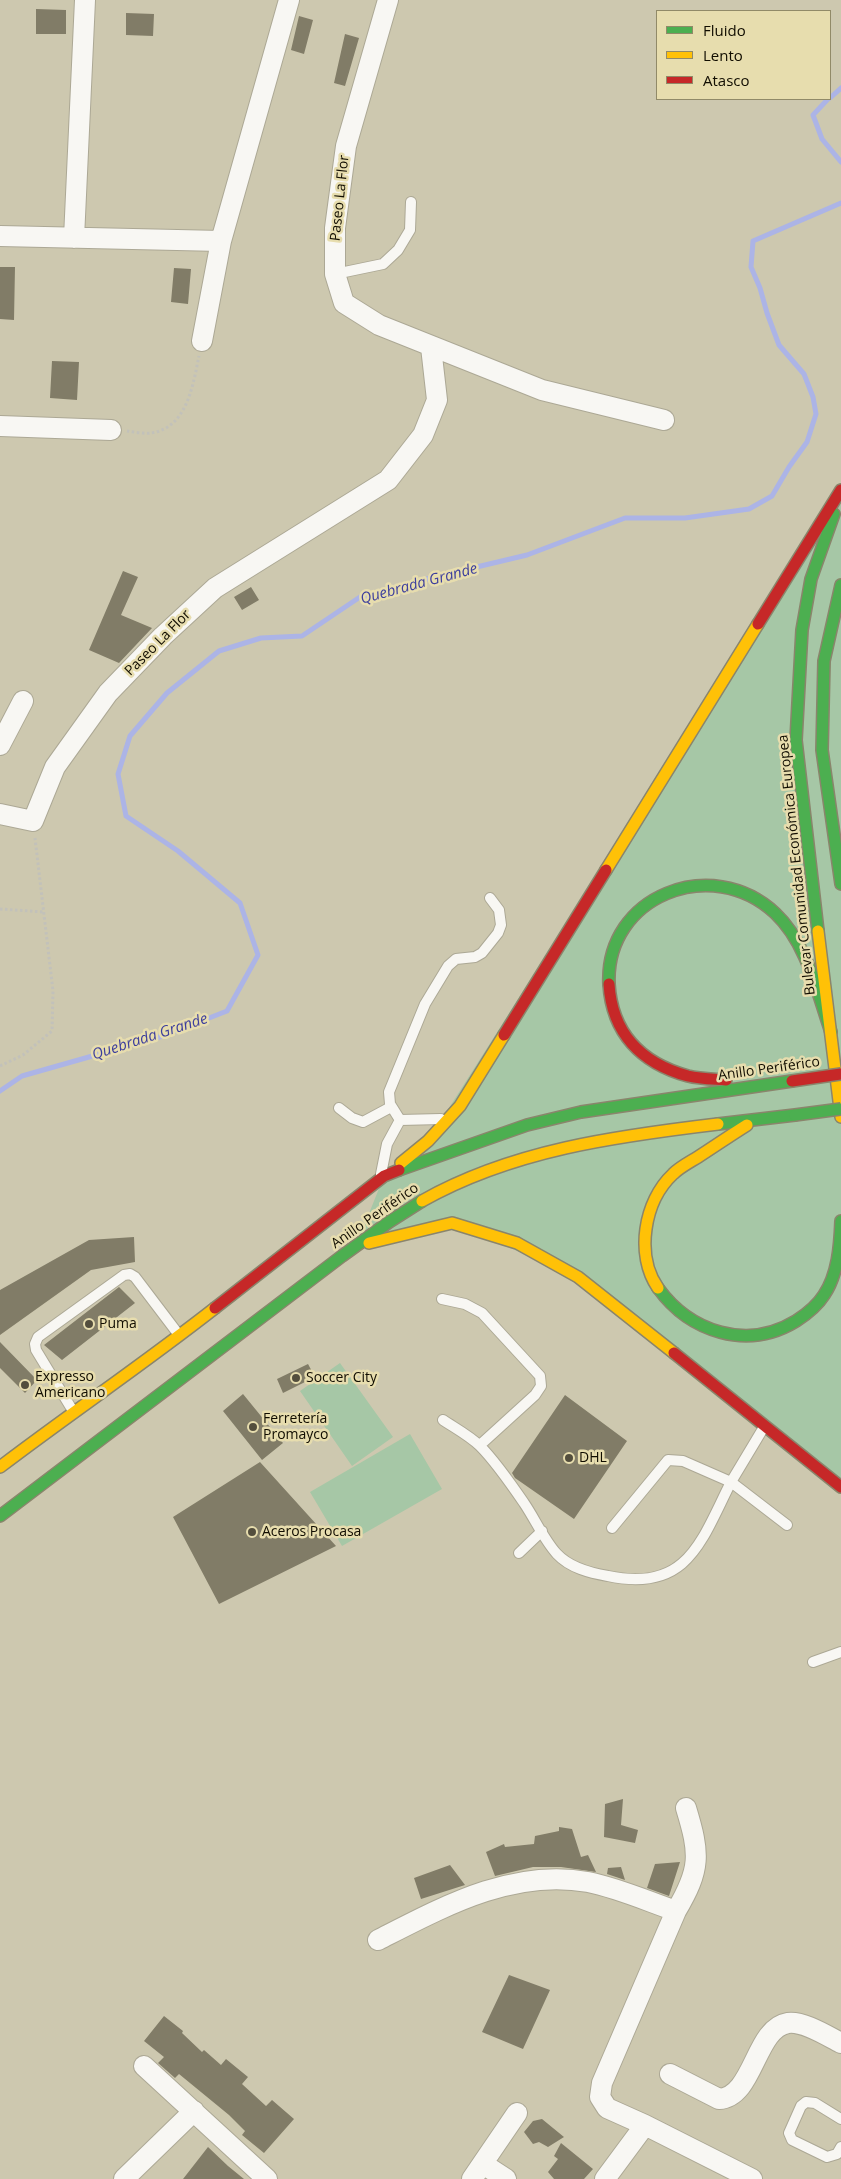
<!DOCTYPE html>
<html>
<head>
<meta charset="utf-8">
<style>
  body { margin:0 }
  #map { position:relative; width:841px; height:2179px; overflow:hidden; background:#cdc8af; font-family:"Open Sans",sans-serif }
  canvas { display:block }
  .legend { position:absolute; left:656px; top:10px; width:175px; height:90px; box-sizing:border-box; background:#e7ddae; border:1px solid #918a68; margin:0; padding:6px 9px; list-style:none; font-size:15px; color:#110d00 }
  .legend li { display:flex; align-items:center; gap:10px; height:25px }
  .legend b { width:25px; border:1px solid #918a68 }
</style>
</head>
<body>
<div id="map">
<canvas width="841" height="2179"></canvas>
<ul class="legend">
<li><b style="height:6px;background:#4caf50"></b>Fluido</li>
<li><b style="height:6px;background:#ffc107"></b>Lento</li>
<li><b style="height:6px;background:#c62828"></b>Atasco</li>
</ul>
</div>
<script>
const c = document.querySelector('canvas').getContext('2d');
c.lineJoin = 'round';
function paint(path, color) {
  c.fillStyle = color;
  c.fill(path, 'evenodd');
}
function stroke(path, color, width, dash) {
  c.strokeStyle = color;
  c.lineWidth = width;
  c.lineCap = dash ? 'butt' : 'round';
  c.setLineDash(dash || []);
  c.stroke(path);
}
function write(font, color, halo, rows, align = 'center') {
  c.font = font + ' "Open Sans",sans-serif';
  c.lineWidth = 5;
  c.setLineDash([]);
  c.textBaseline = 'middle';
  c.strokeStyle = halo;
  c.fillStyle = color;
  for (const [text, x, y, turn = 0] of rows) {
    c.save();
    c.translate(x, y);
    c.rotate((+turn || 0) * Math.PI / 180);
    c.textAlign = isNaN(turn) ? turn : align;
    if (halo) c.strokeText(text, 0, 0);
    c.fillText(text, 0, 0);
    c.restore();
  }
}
paint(new Path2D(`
  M841,490V1487L578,1277L452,1223L356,1246L384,1176L428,1141Z
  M340,1363L393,1437L352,1466L300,1391Z
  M410,1434L442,1489L342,1546L310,1492Z`), '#a6c7a6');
stroke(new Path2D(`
  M830,98L841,88
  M828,99L813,115L822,139L841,162
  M0,1091L22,1076L163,1036L227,1011L258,955L240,903L178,851L126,816L118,774L130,736L167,693L219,651L261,638L302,636L360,597L422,580L527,555L625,518H685L749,509L772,496L789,467L807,442L816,414L813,397L804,374L779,345L767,313L760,288L751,267L753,241L841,203`), '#acb4e6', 5);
paint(new Path2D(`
  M36,9L66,10V34H36Z
  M126,13L154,14L153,36L126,35Z
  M299,16L313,20L304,54L291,50Z
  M345,34L359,38L345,86L334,83Z
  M0,267H15L14,320L0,319Z
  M174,268L191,269L188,304L171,302Z
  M52,361L79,362L77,400L50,398Z
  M123,571L138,577L121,615L152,628L119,663L89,650Z
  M251,587L259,600L242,610L234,597Z
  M134,1237L135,1262L91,1270L0,1335V1290L89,1240Z
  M119,1287L135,1303L62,1360L44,1345Z
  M0,1342L37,1380L25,1393L0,1368Z
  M308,1364L315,1377L283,1393L277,1379Z
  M243,1394L283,1443L262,1460L223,1411Z
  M565,1395L627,1441L574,1519L515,1478L512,1473Z
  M260,1462L336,1546L219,1604L173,1517Z
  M623,1799L621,1825L638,1830L635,1843L604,1837L605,1804Z
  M559,1827L572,1829L581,1857L588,1855L596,1872L561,1867H533L495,1876L486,1852L504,1844L505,1847L534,1844L535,1836L559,1831Z
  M680,1862L669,1896L647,1888L655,1864Z
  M450,1865L465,1885L421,1899L414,1878Z
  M621,1867L625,1880L607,1874L608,1868Z
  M509,1975L550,1990L523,2049L482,2032Z
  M164,2016L183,2031L182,2033L202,2052L204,2050L221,2065L226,2059L248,2077L242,2084L266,2106L272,2100L294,2119L264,2153L242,2135L245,2131L229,2115L179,2074L175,2078L158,2063L164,2057L144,2041Z
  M542,2119L564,2137L548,2147L539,2142L533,2144L524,2132L533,2121Z
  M561,2143L593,2169L584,2179H554L548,2172L558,2159L554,2156Z
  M208,2147L228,2166L244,2179H183Z`), '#817c67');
const lane = new Path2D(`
  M335,274L383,264L398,250L410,230L411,202
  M339,1108L352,1118L363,1122L391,1107
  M400,1120L441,1119
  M381,1174L387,1144L400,1120L390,1104L389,1092L425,1004L448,966L456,959L475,957L482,953L498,933L501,925L499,910L490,898
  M442,1299L465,1304L482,1313L540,1376L541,1386L535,1395L480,1445
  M73,1411L36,1350L35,1344L38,1337L124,1275L130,1274L135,1277L179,1335
  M443,1420C455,1428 470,1436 480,1446C496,1462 511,1484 524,1503C535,1519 544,1540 557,1554C570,1568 590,1573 608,1576C688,1593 701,1541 731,1482L787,1525
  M612,1528L668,1460L683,1461L731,1482L764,1427
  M519,1553L542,1531
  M813,1662L841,1652
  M841,2119L815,2103L806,2102L801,2106L789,2133L792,2140L827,2157L837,2154L841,2147`);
const street = new Path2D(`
  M388,0L346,146L335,228V274L344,303L379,325L542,390L664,420
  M0,236L221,241
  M74,238L85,0
  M202,341L221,241L289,0
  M0,426L111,430
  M0,745L23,701
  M0,814L33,821L55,767L108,693L163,636L215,588L388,480L423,435L437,400L431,347
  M686,1808C700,1854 701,1869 676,1911L602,2083L600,2097L607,2108L645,2125L752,2179
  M378,1940C443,1907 513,1868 588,1882C618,1888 647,1901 676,1911
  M144,2066L267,2179
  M670,2074L719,2099C754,2097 755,2028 788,2023C804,2021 827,2036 841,2043
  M483,2164L506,2179
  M124,2179L194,2111
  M472,2179L517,2113
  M605,2179L645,2125`);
const fast = new Path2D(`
  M841,585L824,661L822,750L841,884
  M818,931L796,740L802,630L811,579L834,514
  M609,984C605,896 712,854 775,913C807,943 817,992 831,1032
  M718,1124L795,1115
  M399,1170L527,1125L581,1112L792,1081
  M658,1288C690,1332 747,1351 796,1321C807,1314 817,1306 824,1295C838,1274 840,1246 841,1221
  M0,1516L342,1256L389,1222L422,1201`);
const slow = new Path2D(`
  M606,870L758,624
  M818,931L841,1117
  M401,1163L428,1141L460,1106L504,1035
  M422,1201C512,1150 617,1136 718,1124
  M369,1243L452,1223L517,1243L578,1277L674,1353
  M658,1288C635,1255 644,1201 673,1174C680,1167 690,1162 698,1157C715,1146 731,1135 747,1125
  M0,1467C71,1413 145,1363 215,1308`);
const jam = new Path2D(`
  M758,624L841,490
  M609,984C612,1033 641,1063 688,1076C700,1079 713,1079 726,1080
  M504,1035L606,870
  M215,1308L384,1176L399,1170
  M674,1353L841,1487`);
stroke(lane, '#aca895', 12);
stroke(street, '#aca895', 22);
stroke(fast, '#8a856c', 14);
stroke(slow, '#8a856c', 14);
stroke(jam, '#8a856c', 14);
stroke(new Path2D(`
  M127,431C134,432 144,434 151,433C187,428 193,385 199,356
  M0,909L44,912
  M0,1066L23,1055L52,1031L53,991L35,838`), '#c2c1ba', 3, [2.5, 2.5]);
stroke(lane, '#f8f7f3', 10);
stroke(street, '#f8f7f3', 20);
stroke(fast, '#4caf50', 11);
stroke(slow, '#ffc107', 11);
stroke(jam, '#c62828', 11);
const fastBridge = new Path2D(`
  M795,1115L841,1109`);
const jamBridge = new Path2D(`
  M792,1081L841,1074`);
stroke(fastBridge, '#8a856c', 14, []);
stroke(jamBridge, '#8a856c', 14, []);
stroke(fastBridge, '#4caf50', 11);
stroke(jamBridge, '#c62828', 11);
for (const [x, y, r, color] of [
  [89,1324,5,"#534e3d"],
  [296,1378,5,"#534e3d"],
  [25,1385,5,"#534e3d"],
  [253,1427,5,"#534e3d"],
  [569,1458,5,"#534e3d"],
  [252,1532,5,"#534e3d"]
]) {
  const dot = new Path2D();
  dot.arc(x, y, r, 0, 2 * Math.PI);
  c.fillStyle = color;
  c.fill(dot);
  stroke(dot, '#e7ddae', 2);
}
write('14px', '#110d00', '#e7ddae', [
  ["Paseo La Flor",340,198,-84],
  ["Paseo La Flor",158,643,-45],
  ["Bulevar Comunidad Económica Europea",797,865,-96],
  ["Anillo Periférico",769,1069,-8],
  ["Anillo Periférico",375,1216,-35]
]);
write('14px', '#110d00', '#e7ddae', [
  ["Puma",99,1324],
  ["Expresso",35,1377],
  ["Americano",35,1393],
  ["Soccer City",306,1378],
  ["Ferretería",263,1419],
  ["Promayco",263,1435],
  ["DHL",579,1458],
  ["Aceros Procasa",262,1532]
], 'left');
write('italic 15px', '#3c3e9d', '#e7ddae', [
  ["Quebrada Grande",419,584,-15],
  ["Quebrada Grande",150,1037,-18]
]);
</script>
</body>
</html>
